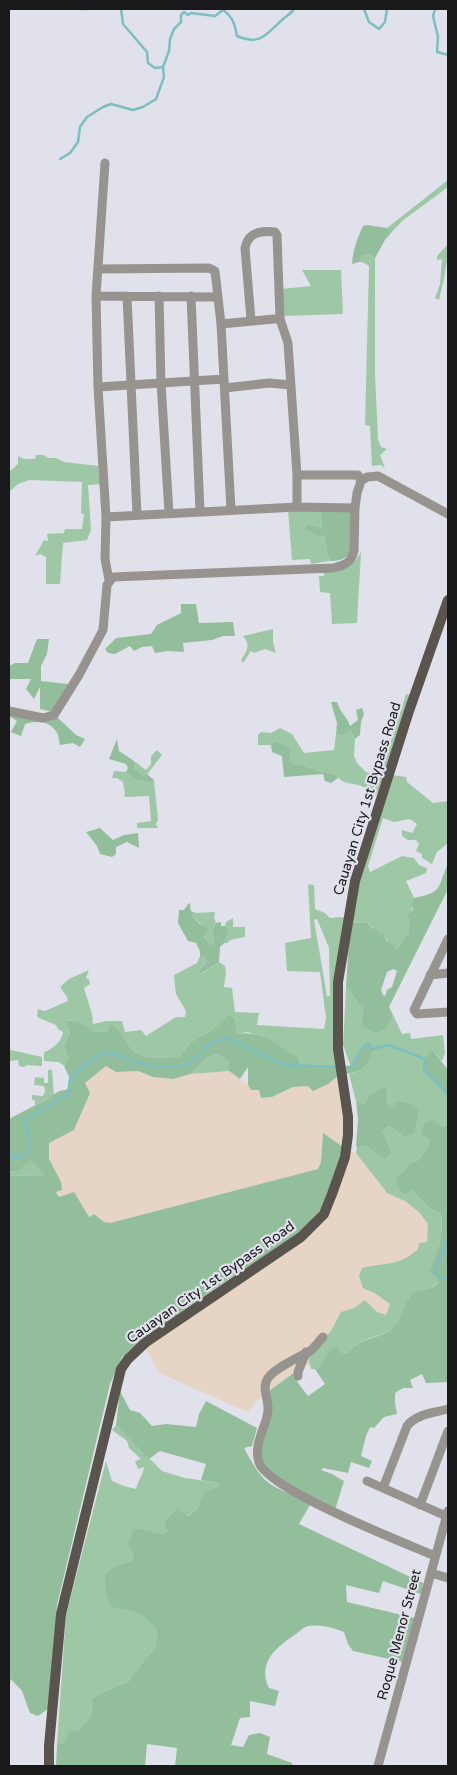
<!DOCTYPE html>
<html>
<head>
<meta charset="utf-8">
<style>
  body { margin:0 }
  #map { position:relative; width:457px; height:1775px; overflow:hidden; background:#e1e1ec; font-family:"Varela Round",sans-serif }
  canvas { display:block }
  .frame { position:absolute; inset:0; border:10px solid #19191c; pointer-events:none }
</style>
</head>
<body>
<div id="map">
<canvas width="457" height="1775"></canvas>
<div class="frame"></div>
</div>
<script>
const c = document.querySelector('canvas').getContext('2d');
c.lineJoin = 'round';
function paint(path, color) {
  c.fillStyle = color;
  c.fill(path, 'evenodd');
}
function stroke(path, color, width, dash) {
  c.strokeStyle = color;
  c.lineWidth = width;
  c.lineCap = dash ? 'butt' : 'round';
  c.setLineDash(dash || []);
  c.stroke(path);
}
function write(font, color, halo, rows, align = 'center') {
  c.font = font + ' "Varela Round",sans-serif';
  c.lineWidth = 4.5;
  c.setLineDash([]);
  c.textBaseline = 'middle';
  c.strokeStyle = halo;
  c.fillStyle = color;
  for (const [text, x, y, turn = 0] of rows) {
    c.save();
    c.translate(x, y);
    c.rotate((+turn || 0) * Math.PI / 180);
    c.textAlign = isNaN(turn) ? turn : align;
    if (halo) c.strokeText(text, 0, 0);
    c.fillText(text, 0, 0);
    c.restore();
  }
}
paint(new Path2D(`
  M106,1066L116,1072L138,1071L153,1077L173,1079L191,1074L229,1071L248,1085L251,1090H259L261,1098L273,1097L293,1087L328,1084L338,1076L346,1116L343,1147L356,1153L387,1193L407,1199L431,1219L423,1290L318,1367L305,1364L269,1391L257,1401L248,1412L159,1373L141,1340L230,1278L299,1234L322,1208L323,1133L321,1162L318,1169L110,1223L104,1222L94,1214L89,1217L86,1212L59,1198L49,1159V1143L74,1130L90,1093L85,1083Z`), '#e6d5c4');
paint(new Path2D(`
  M448,180V187L402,221L391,233L387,228Z
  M448,244V260H447L444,279L439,300L435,298L440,284L442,259L437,260V256Z
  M370,254L375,258V375L378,440L381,447L387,449L380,455L385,468L381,465L372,466L370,426L365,425L369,266L362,262H359L362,256Z
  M302,270H341L343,314L283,316L281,289L311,286Z
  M36,455H44L48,458H56L64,462L98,466L101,484L88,485L91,530L87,540L63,543L60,584H46V557L40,554L35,556L44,540L48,541L47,534L64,533L65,529H82L84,514L81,513L82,482L29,480L18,484L9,492V472L18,464V456L24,459H35Z
  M322,509V528L307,524L324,535L329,561L311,564L310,559L292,560L288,510Z
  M361,552L357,623L332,624L330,593L320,592L319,576H324L323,570C343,568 350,570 361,552Z
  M273,629V642L276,653L265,649L254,653L251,651L243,663L241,660C247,651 251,645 243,636Z
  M406,694L410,695L383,778L376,795C371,792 366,788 361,786C349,782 343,785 335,774L319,771L302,765H295L289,760L274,742L271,745H258V735L261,732L271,733L280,728L292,734L304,753L334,750L336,734L342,736L350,728L355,739L354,756L357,763L366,772L376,775L391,741Z
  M157,750L162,755L145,777L134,768V761L146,770L151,764V756Z
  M114,771L126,772L136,780L150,783L154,780L158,820L156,824L158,828H137V823L151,821L149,796L124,797L125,793L123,782L117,778H112Z
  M392,775L406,777L407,782L433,803L448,801V843L437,852L432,864L422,858V854L416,851L419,844L416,840H408L402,836V830L412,833L417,824L410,819L394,822L383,818L368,866L370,872L402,856L414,858L419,865L427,868L426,873L406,881L414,898L408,935L405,936L400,945L396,949L388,943L386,938L380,935L366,922L357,923L350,921L356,888Z
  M308,884L314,885L315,909L325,913L330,918L344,917L338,1067L300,1066L280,1046L248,1032L237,1034L235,1018L228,1014L212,1030L191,1042L179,1057L148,1058L134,1052L126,1041L109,1031L94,1032C85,1024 78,1019 66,1021L70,1033L64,1046L68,1058L64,1066L59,1062L44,1061V1052C53,1049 62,1041 63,1032L58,1029L56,1025L39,1018L37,1016L38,1009L45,1011L68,1001L67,997L60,987L69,979L89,970L86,978L89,979L90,984L84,988L92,1014L93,1024L106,1021H122L125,1032L141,1030L146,1036L176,1017H185L186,1011L176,994L174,975L197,963L200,956H204L207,962L201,968L200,975L219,962L225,966L226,973L224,987L232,988L235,1012L259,1013L257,1025L324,1029L326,1018L320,972L287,971L285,943L311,938ZM317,919L329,948L330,996H327L314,920Z
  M190,911L197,913L215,912L214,918L216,923L214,933L215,942L210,947L204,935L202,925L195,919Z
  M233,918V927H245V937L230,940L227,943H224L229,930L225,926L226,922Z
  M346,988L349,990L363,1010L361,1026L376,1034L387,1029L393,1015L402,1034L410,1033L411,1039L443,1035L445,1053L442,1061L432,1049L424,1070L448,1094V1124L442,1127L430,1140L427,1148L418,1160L410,1163L402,1173L397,1175V1183L400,1190L411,1189L429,1208L441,1214C444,1236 438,1250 431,1271L439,1282L428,1290L409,1297C406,1304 404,1313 401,1320C390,1339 360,1334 348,1353L340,1352L338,1346L329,1351L318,1369H311L308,1357L331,1331L341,1312L354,1308L365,1300L377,1312L386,1315L390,1304L376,1294L363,1288L359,1276L362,1268C385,1262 399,1267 418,1249L419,1243L427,1242L428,1224L419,1212L405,1201L387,1193L356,1153L357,1148L366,1146L385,1160L392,1153L383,1131L389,1126L404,1137L416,1121L419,1111L393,1106L385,1101L387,1091L365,1104L356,1101L349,1074L359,1071L360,1048L355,1063L351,1067L343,1045Z
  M11,1050L42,1057V1066L27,1065L24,1067L19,1066L18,1060L9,1061V1051Z
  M218,1054L229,1062V1071L191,1074L206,1058Z
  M48,1070H52L54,1095L35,1105V1100H32V1095L43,1096L45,1091L44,1086L34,1085L35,1077L44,1078V1083H48Z
  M31,1159L46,1175L9,1176V1171H18Z
  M116,1425L162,1471L185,1478L219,1483V1488L205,1492L197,1509L162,1534L142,1529L132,1560L116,1566L111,1606C132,1610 145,1613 157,1632L155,1649L145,1659L128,1682L103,1692L92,1699L91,1716L78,1731L64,1744H57L66,1615L106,1461L112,1481L124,1486L136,1489C138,1481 143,1475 144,1467L138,1469L135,1461L141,1459L129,1448L127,1441L112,1430Z`), '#9ec7a5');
paint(new Path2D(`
  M367,225L387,228L391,233L385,240L375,258L370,254L362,256L359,262L352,264C353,250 357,239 363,226Z
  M354,508C355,532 362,562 329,561L324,535L319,536L305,529L307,524L322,528V509Z
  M181,604H196L199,623L233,622L235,636H223L212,640L183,643L184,652L168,651L155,653L152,646L142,647L134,651L130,646L115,654L108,653L105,649L116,638L151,634L157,625L181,613Z
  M37,639H49L47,654L41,666V681L68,684L52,712L40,709V687L34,699L26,689L31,679H9V666L15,663H28Z
  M331,702H337C340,712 347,717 350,726L358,720L356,710L362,708L364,714L361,722L360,735L355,739L350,729L342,736L336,734L337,723Z
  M9,713L57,717L76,735L85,739L80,747L73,743L60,745C59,742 59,736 57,733C51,721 37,720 25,724L21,736L11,732L17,721L9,716Z
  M117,739L119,751L134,761V768L144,776L147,774L154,780L150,783L136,780L126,772L128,768L126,764L109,759Z
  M274,742L284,745L290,750L289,760L295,765H302L319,771L335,774L338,778L331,783L325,781L323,774L284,777L282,756L272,752L271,745Z
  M100,828L113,840L124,835L138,833L139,848L127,842L116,847V854L112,857L100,854L97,846L86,832Z
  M448,864V889L389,1007L393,1015L387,1029L376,1034L361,1026L363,1010L349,990L346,988L350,921L357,923L366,922L373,929L376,928L380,935L382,933L388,943L394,945L396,949L400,945L405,936L408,935L410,922L408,915L413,910L412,904L414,898C445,892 437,886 448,864ZM393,969L397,971L392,987L387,990L385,996L383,995L381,990L387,972Z
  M190,903C190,915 196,923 207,928V933L204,936L210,946L215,942L213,933L216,923L221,922V926H225L229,930L224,943L220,947L219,962L199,975L201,968L207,962L204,956H200V951L196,943L188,941L178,923L179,910H184L188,904Z
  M228,1014L235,1018L237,1034C251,1031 268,1038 280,1046C286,1050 288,1054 297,1056L300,1066L351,1067C361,1057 355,1052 368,1043L372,1049L370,1060L359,1071L338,1076L328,1084L313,1091L308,1086L293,1087L272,1097L261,1098L259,1090H251L248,1085V1067L240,1079L229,1071V1062L218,1054L206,1058L191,1074L173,1079L153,1077L138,1071L116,1072L106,1066L85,1083L90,1093L74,1130L49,1143V1159L61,1182L62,1190L56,1192L59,1197L74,1192L89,1217L94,1214L104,1222L110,1223L318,1169L321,1162L323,1133L343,1147L322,1208L299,1234L230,1278L141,1340L122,1357L110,1384L57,1605L48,1709L38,1716L30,1713L22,1691L11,1679L9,1687V1176L45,1175L31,1160L18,1171H9V1119L47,1099L59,1091L69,1089L70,1079L64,1066L68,1058L64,1046L70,1033L66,1021C78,1019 85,1024 94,1032L109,1031L110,1025L115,1026L134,1052L148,1058L179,1057L191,1042L212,1030Z
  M432,1049L448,1070V1094L424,1070L425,1059Z
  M383,1087L387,1090L386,1102L393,1106L397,1101L414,1105L419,1111L414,1133L404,1137L389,1126L383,1131L392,1153L385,1160L366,1146L357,1148L356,1145L358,1119L356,1101L365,1104L369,1096Z
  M433,1120L442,1127L448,1124V1382L426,1383L422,1374L410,1380L413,1388H403L395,1393V1403L397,1414L384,1417L374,1428L370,1427L366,1436L361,1456L372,1461L369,1468L351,1462L348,1473L323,1468L321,1470L332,1474L344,1481L335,1510L273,1476L260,1457L269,1391L295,1372L298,1383L308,1396L325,1384L315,1369H318L329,1351L338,1345L340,1352L348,1353C358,1338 379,1339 392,1329C405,1319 402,1305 411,1295C416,1289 423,1292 429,1289C433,1287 436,1285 439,1282L430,1271C438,1250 444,1236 441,1214L429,1208L411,1189L406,1194L399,1190L397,1183V1175L402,1173L410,1163L418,1160L427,1148L430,1140L421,1134L425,1123Z
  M120,1391L130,1410L140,1413L152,1426L166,1424L196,1427L199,1414L206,1401L257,1428L252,1446L244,1448C250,1459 256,1470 264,1479C276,1490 296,1496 311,1503L299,1524L423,1583L421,1594L383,1581L379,1593L346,1585L347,1602L415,1618L403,1662L353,1651L348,1644L344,1632C334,1628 321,1624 309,1626C305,1626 300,1631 296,1634C276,1647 257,1663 269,1688L279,1691L275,1706L250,1701V1717L240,1718L231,1745L243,1747L249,1735L260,1733L270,1737L267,1754L292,1763V1766H175L177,1748L147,1744L145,1766H56L57,1744H64L70,1730L78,1731L91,1716L92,1699L103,1692L128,1682L145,1659L155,1649L157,1632C145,1613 132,1610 111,1607L106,1595L105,1575L116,1566L132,1560L134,1553L128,1544L134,1529H142L162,1534L167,1531L165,1521L177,1510L188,1516L197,1509L205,1491L219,1487V1483L201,1480L206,1464L160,1451L149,1459L116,1425Z`), '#93be9b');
stroke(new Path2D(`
  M81,9H86
  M121,9L123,24L147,52L148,63L155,68L163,67
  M364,9L369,22L379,29L385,22L387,9
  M435,9L433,16L438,37L437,52L448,55
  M60,159L70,153L78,142L80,127L87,117L103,107L111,104L133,110L143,107L156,99L164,77L163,67L169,51L170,39L174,29L181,22V15L184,12L188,15L191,13L215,16L223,10C233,17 235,25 237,36C261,46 266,34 282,20C286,16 291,14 294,9
  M343,1067H351C361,1057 355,1052 368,1043L372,1049L389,1045L425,1059L424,1070L448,1094
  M9,1150L13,1158L29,1153V1136L25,1119L68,1094L70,1079L94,1057L109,1052L132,1061L158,1067L185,1066L199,1056L210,1043L228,1038L285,1065L338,1067
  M448,1239L434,1272C438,1277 442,1279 448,1278`), '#7bbfc1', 2.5);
stroke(new Path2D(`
  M105,163L96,296L98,387L106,517L105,559L109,580
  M98,269L209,268L215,271L221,324L231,510
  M96,296L218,297
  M127,296L137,515
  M159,296L161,383L169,513
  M191,296L200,512
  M251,320L245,248C248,233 260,230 275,232L277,235L280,319
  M221,324L274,319H280L288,343L297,475V507
  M98,387L224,379
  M225,388L269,383L290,385
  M297,475H358L361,481
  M106,517L297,507L355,508
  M9,711L43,718L54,715L79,675L103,630L107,585L113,577L333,568C345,565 351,563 354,551L355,508L357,493L361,481L367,477L378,476L448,514
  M448,939L414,1010L417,1014L448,1012
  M430,975L448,973
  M323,1337C319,1341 315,1347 310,1351C299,1357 275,1368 268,1378C261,1389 269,1398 268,1411C266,1428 253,1444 259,1462C266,1489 405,1543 435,1556
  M298,1376V1372L306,1352
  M367,1481L446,1516
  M383,1488L407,1426C416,1414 434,1413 448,1409
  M420,1505L448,1431
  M431,1573L448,1578
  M378,1766L448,1511`), '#979490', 9);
stroke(new Path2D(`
  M49,1766V1746L61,1614L121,1369L128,1359L146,1342L301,1237L324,1214L332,1194L345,1157L348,1135V1117L338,1049V982L355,881L409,711L448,600`), '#59544d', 10);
write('14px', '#19191c', '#e1e1ec', [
  ["Cauayan City 1st Bypass Road",368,799,-73],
  ["Cauayan City 1st Bypass Road",211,1283,-35],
  ["Roque Menor Street",400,1635,-75]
]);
</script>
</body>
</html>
